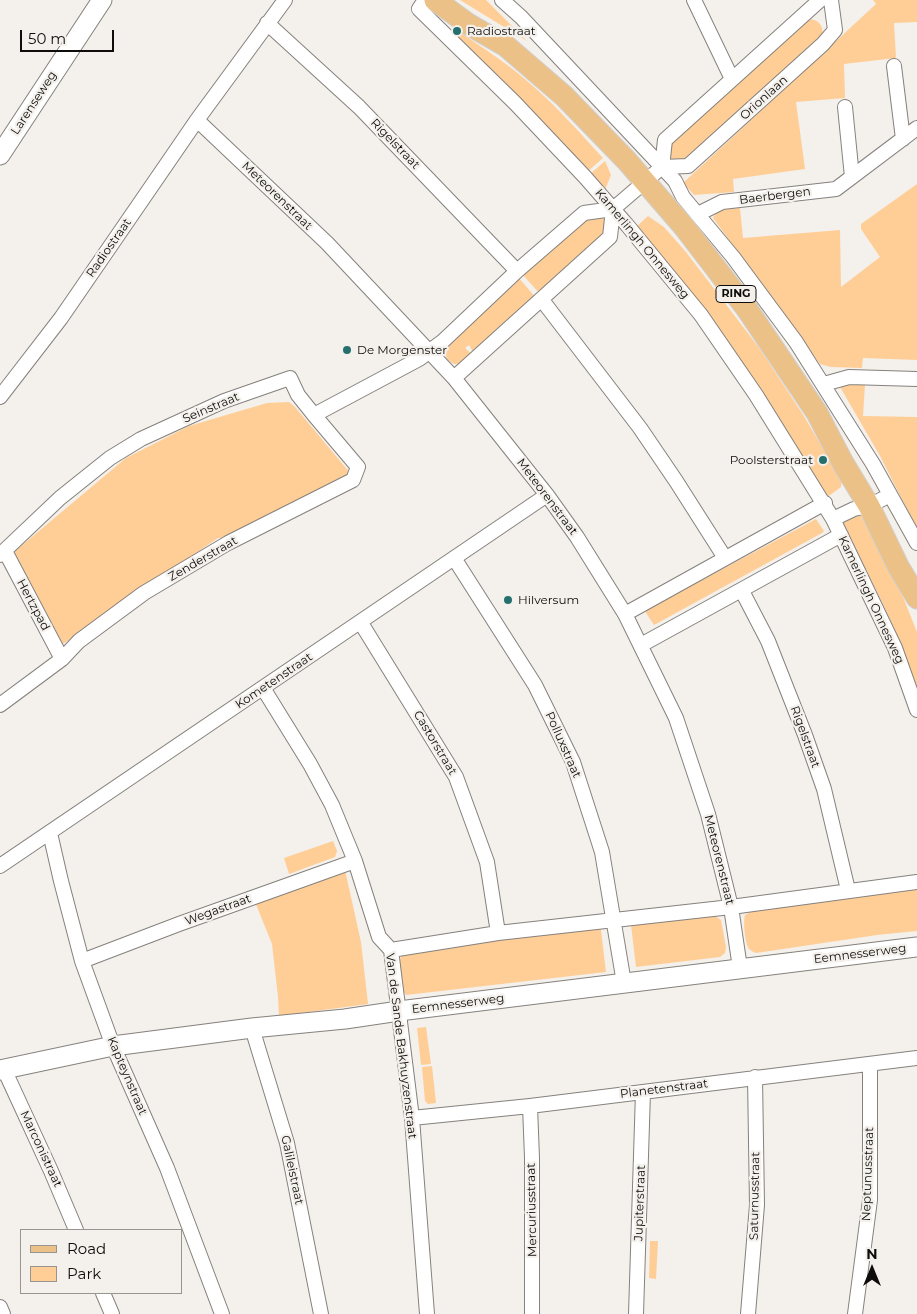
<!DOCTYPE html>
<html>
<head>
<meta charset="utf-8">
<style>
  body { margin:0 }
  #map { position:relative; width:917px; height:1314px; overflow:hidden; background:#f4f0eb; font-family:Montserrat,sans-serif }
  canvas { display:block }
  .legend { position:absolute; left:20px; top:1229px; width:162px; height:65px; box-sizing:border-box; background:#f4f0eb; border:1px solid #989591; margin:0; padding:6px 9px; list-style:none; font-size:15px; color:#0e0d0b }
  .legend li { display:flex; align-items:center; gap:10px; height:25px }
  .legend b { width:25px; border:1px solid #989591 }
  .north { position:absolute; left:847px; top:1244px; width:50px; height:50px; -webkit-text-stroke:4px #f4f0eb; paint-order:stroke; rotate:0deg; font-size:14px; font-weight:700; line-height:20px; text-align:center; color:#0e0d0b }
  .north::after { content:''; display:block; margin:auto; width:18px; height:22px; background:#0e0d0b; clip-path:polygon(50% 0,100% 100%,50% 72%,0 100%) }
  .scale { position:absolute; left:20px; top:30px; width:94px; height:22px; box-sizing:border-box; border:2px solid #0e0d0b; border-top:0; padding-left:6px; font-size:15px; line-height:18px; white-space:nowrap; color:#0e0d0b; -webkit-text-stroke:4px #f4f0eb; paint-order:stroke }
</style>
</head>
<body>
<div id="map">
<canvas width="917" height="1314"></canvas>
<ul class="legend">
<li><b style="height:6px;background:#ecc187"></b>Road</li>
<li><b style="height:14px;background:#ffce97"></b>Park</li>
</ul>
<div class="north">N</div>
<div class="scale">50 m</div>
</div>
<script>
const c = document.querySelector('canvas').getContext('2d');
c.lineJoin = 'round';
function paint(path, color) {
  c.fillStyle = color;
  c.fill(path, 'evenodd');
}
function stroke(path, color, width, dash) {
  c.strokeStyle = color;
  c.lineWidth = width;
  c.lineCap = dash ? 'butt' : 'round';
  c.setLineDash(dash || []);
  c.stroke(path);
}
function write(font, color, halo, rows, align = 'center') {
  c.font = font + ' Montserrat,sans-serif';
  c.lineWidth = 4.5;
  c.setLineDash([]);
  c.textBaseline = 'middle';
  c.strokeStyle = halo;
  c.fillStyle = color;
  for (const [text, x, y, turn = 0] of rows) {
    c.save();
    c.translate(x, y);
    c.rotate((+turn || 0) * Math.PI / 180);
    c.textAlign = isNaN(turn) ? turn : align;
    if (halo) c.strokeText(text, 0, 0);
    c.fillText(text, 0, 0);
    c.restore();
  }
}
paint(new Path2D(`
  M460,0H486L527,41Z
  M873,0H917V22L894,23L896,58L844,64L845,98L796,102L805,169L733,179L734,192L694,195L683,183L876,4Z
  M809,19C819,20 823,25 823,35L686,162H671L666,152L669,142L802,22Z
  M457,30C483,48 510,65 534,87C559,109 580,133 603,158L586,173L453,36Z
  M605,161L611,175L605,190L589,175Z
  M917,184V360L863,358L862,368L831,367L820,364L713,218C719,207 729,209 740,208L743,238L840,230L841,287L880,257L861,229V224Z
  M601,216L605,220L607,231L540,294L523,275L587,217Z
  M648,216L664,227L686,252L760,349L802,413L842,480L841,487L826,498L756,382L720,334L635,228Z
  M519,278L536,298L474,354L469,345L465,348L473,355C470,357 466,361 463,363C452,368 444,358 444,348Z
  M845,384H865L863,416L917,417V529L880,456L840,387Z
  M289,402L295,407L351,474L236,537L218,538L63,644L14,552L126,458L189,426L267,403Z
  M860,514L899,587L917,632V688C899,631 869,576 842,523Z
  M816,519L824,531L822,533L654,625L646,613V610Z
  M333,841L337,851L335,857L289,874L284,858Z
  M345,870L361,942L368,1004L279,1016L278,997L272,944L255,902Z
  M917,888V931L877,935L756,953C754,952 751,951 749,949C745,943 743,922 745,915L750,912V907Z
  M713,912L715,916L721,920L726,947L725,953L720,957L636,967L631,925Z
  M597,926L601,930L606,972L406,995C397,984 396,960 405,950Z
  M426,1027L431,1064L421,1065L417,1028Z
  M432,1066L436,1103L428,1104L425,1101L422,1067Z
  M650,1241H658L656,1279L649,1278Z`), '#ffce97');
const street = new Path2D(`
  M425,0L419,9L515,103L585,177L627,225L701,315L756,395L833,519L895,648L917,710
  M502,0L521,17L662,167L675,181L683,197L733,257L796,342L873,464L917,543
  M694,0L732,79
  M820,0L665,140L662,167L688,166L823,44L835,30L831,0
  M267,23L359,107L517,271
  M894,66L903,139
  M845,107L852,177
  M197,120L327,243L454,378L547,495L577,537L625,614L676,718L708,814L731,907L740,968
  M613,209L662,167
  M698,214L722,202L836,189L917,128
  M542,300L640,428L676,481L725,558
  M824,384L849,377L917,379
  M0,397L61,318L197,120L285,0
  M833,519L854,509L869,506L890,495
  M5,551L62,659
  M0,555L60,498L110,458L141,439L224,401L290,378L298,395L314,415L419,359L442,342L517,271L584,213L613,209L610,237L454,378
  M454,558L535,685L573,762L602,852L624,983
  M742,591L768,641L805,735L824,789L848,890
  M625,614L825,503
  M361,623L456,777L487,862L498,933
  M641,645L841,535
  M263,688L310,764L332,805L355,861L379,937L391,950L412,1118L427,1314
  M0,705L62,659L79,641L144,593L228,543L353,480L358,467L314,415
  M50,833L61,881L82,961L113,1046L167,1168L222,1314
  M0,866L547,495
  M391,950L498,933L731,907L917,882
  M82,961L179,924L355,861
  M252,1028L287,1143L321,1314
  M4,1069L51,1171L76,1230
  M530,1106L532,1158V1314
  M412,1118L530,1106L917,1058
  M103,1293L112,1314
  M0,1307L3,1314
  M636,1314L643,1092
  M748,1314L757,1205L755,1077
  M855,1314L870,1200V1064`);
const secondary = new Path2D(`
  M0,155L102,0
  M0,1070L113,1046L252,1028L345,1019L399,1011L917,947`);
const primary = new Path2D(`
  M435,0L468,24L506,46L564,96L627,161L685,228L747,309L817,413L843,463L869,506L898,566L917,598`);
stroke(street, '#85817d', 16);
stroke(secondary, '#85817d', 21);
stroke(primary, '#cfcfce', 23);
stroke(street, '#fff', 14);
stroke(secondary, '#fff', 19);
stroke(primary, '#ecc187', 21);
for (const [x, y, r, color] of [
  [457,31,5,"#25706f"],
  [347,350,5,"#25706f"],
  [823,460,5,"#25706f"],
  [508,600,5,"#25706f"]
]) {
  const dot = new Path2D();
  dot.arc(x, y, r, 0, 2 * Math.PI);
  c.fillStyle = color;
  c.fill(dot);
  stroke(dot, '#f4f0eb', 2);
}
for (const [x, y, w] of [
  [736,294,40]
]) {
  const box = new Path2D();
  box.roundRect(x - w / 2, y - 8.5, w, 17, 4);
  c.fillStyle = '#f4f0eb';
  c.fill(box);
  stroke(box, '#0e0d0b', 1);
}
write('bold 11px', '#0e0d0b', null, [
  ["RING",736,294]
]);
write('12px', '#0e0d0b', '#f4f0eb', [
  ["Radiostraat",467,31],
  ["De Morgenster",357,350],
  ["Poolsterstraat",813,460,"right"],
  ["Hilversum",518,600]
], 'left');
write('12px', '#0e0d0b', '#f4f0eb', [
  ["Orionlaan",764,98,-42],
  ["Larenseweg",34,103,-57],
  ["Rigelstraat",395,144,46],
  ["Meteorenstraat",277,196,44],
  ["Baerbergen",775,196,-7],
  ["Kamerlingh Onnesweg",642,244,50],
  ["Radiostraat",109,248,-55],
  ["Seinstraat",211,408,-23],
  ["Meteorenstraat",547,497,53],
  ["Zenderstraat",203,559,-30],
  ["Kamerlingh Onnesweg",871,600,65],
  ["Hertzpad",33,605,62],
  ["Kometenstraat",274,681,-34],
  ["Rigelstraat",805,737,70],
  ["Castorstraat",435,743,59],
  ["Polluxstraat",563,745,66],
  ["Meteorenstraat",719,860,76],
  ["Wegastraat",218,910,-20],
  ["Eemnesserweg",860,954,-7],
  ["Eemnesserweg",458,1004,-7],
  ["Van de Sande Bakhuyzenstraat",401,1046,83],
  ["Kapteynstraat",127,1076,67],
  ["Planetenstraat",664,1089,-7],
  ["Marconistraat",41,1149,65],
  ["Galileistraat",292,1170,78],
  ["Neptunusstraat",868,1174,-88],
  ["Saturnusstraat",755,1196,-89],
  ["Jupiterstraat",640,1203,-88],
  ["Mercuriusstraat",532,1210,-91]
]);
</script>
</body>
</html>
